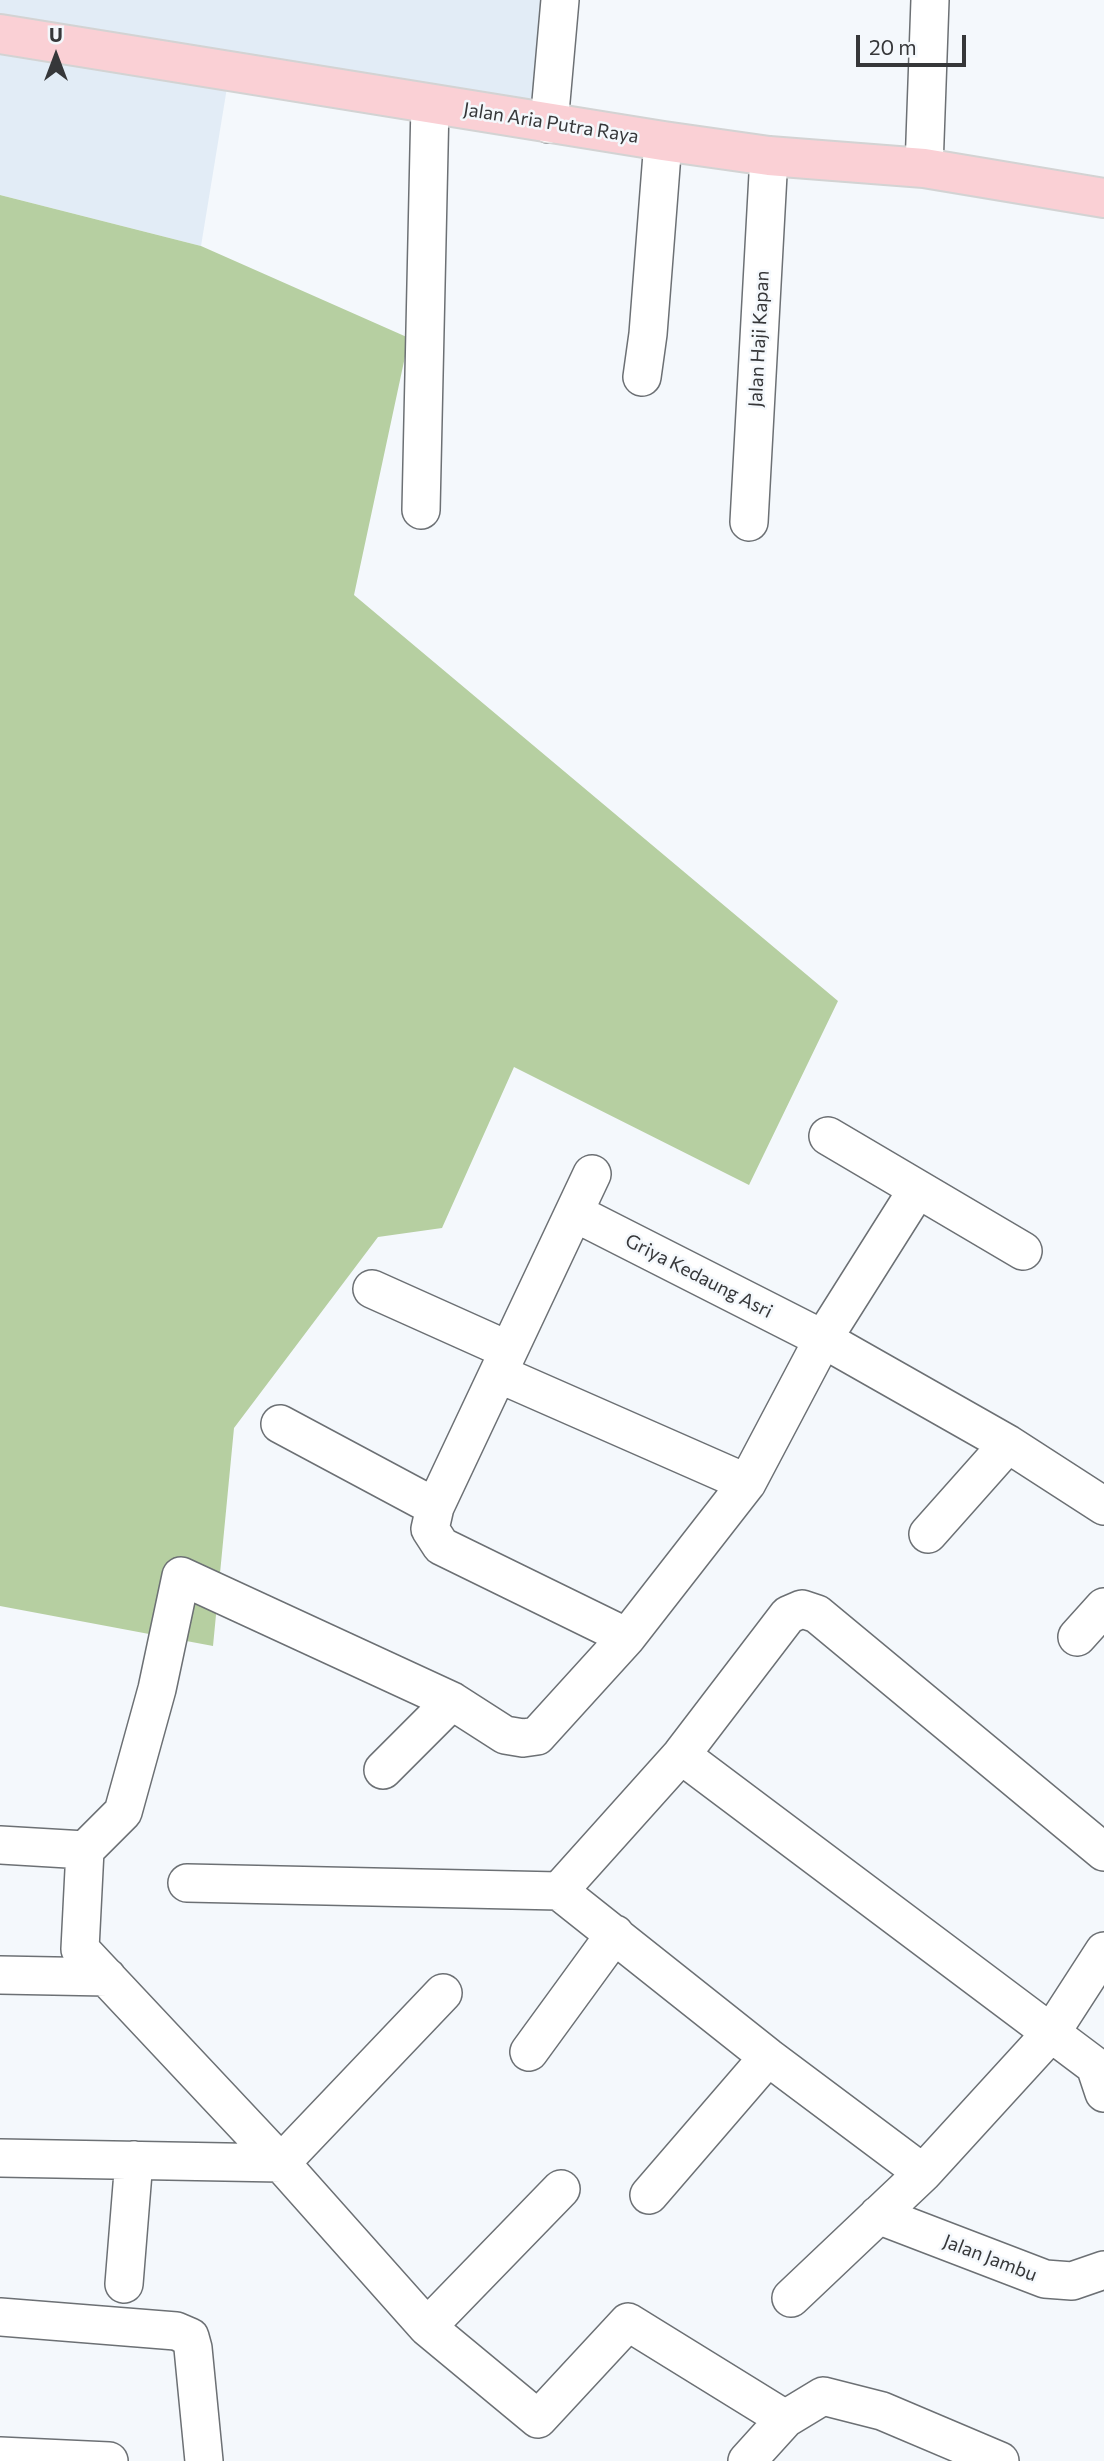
<!DOCTYPE html>
<html>
<head>
<meta charset="utf-8">
<style>
  body { margin:0 }
  #map { position:relative; width:1104px; height:2461px; overflow:hidden; background:#f4f8fc; font-family:Commissioner,sans-serif }
  canvas { display:block }
  .north { position:absolute; left:21px; top:21px; width:70px; height:70px; -webkit-text-stroke:5px #f4f8fc; paint-order:stroke; rotate:0deg; font-size:19px; font-weight:700; line-height:28px; text-align:center; color:#363739 }
  .north::after { content:''; display:block; margin:auto; width:24px; height:32px; background:#363739; clip-path:polygon(50% 0,100% 100%,50% 72%,0 100%) }
  .scale { position:absolute; left:856px; top:35px; width:110px; height:32px; box-sizing:border-box; border:4px solid #363739; border-top:0; padding-left:9px; font-size:21px; line-height:24px; white-space:nowrap; color:#363739; -webkit-text-stroke:5px #f4f8fc; paint-order:stroke }
</style>
</head>
<body>
<div id="map">
<canvas width="1104" height="2461"></canvas>
<div class="north">U</div>
<div class="scale">20 m</div>
</div>
<script>
const c = document.querySelector('canvas').getContext('2d');
c.lineJoin = 'round';
function paint(path, color) {
  c.fillStyle = color;
  c.fill(path, 'evenodd');
}
function stroke(path, color, width, dash) {
  c.strokeStyle = color;
  c.lineWidth = width;
  c.lineCap = dash ? 'butt' : 'round';
  c.setLineDash(dash || []);
  c.stroke(path);
}
function write(font, color, halo, rows, align = 'center') {
  c.font = font + ' Commissioner,sans-serif';
  c.lineWidth = 5;
  c.setLineDash([]);
  c.textBaseline = 'middle';
  c.strokeStyle = halo;
  c.fillStyle = color;
  for (const [text, x, y, turn = 0] of rows) {
    c.save();
    c.translate(x, y);
    c.rotate((+turn || 0) * Math.PI / 180);
    c.textAlign = isNaN(turn) ? turn : align;
    if (halo) c.strokeText(text, 0, 0);
    c.fillText(text, 0, 0);
    c.restore();
  }
}
paint(new Path2D(`
  M0,0H546L538,110L233,51L201,246L0,195Z`), '#e2ecf6');
paint(new Path2D(`
  M0,195L201,246L409,338L354,595L838,1001L749,1185L514,1067L442,1228L378,1237L234,1428L213,1646L0,1606Z`), '#b6cfa1');
const minor = new Path2D(`
  M549,124L560,0
  M924,168L930,0
  M642,377L648,334L663,141
  M421,510L430,104
  M749,522L769,156
  M828,1136L1023,1251
  M592,1174L435,1507L430,1529L441,1546L627,1637
  M575,1213L823,1339L1008,1444L1104,1506
  M372,1289L508,1350
  M499,1374L747,1483
  M280,1424L435,1507
  M928,1534L1008,1444
  M1077,1637L1104,1607
  M681,1755L1095,2066L1104,2093
  M383,1770L452,1701
  M0,1845L85,1850
  M187,1883L559,1891L768,2057L923,2173
  M559,1891L681,1755L788,1615L802,1609L817,1614L1104,1852
  M0,1975L107,1977
  M529,2052L615,1934
  M0,2158L281,2163
  M281,2163L80,1949L85,1850L123,1812L157,1689L181,1576L452,1701L505,1735L523,1738L537,1736L627,1637L747,1483L823,1339L917,1190
  M561,2189L427,2327L538,2419L628,2322L785,2419
  M649,2195L768,2057
  M878,2215L1045,2279L1072,2281L1104,2270
  M124,2284L134,2160
  M791,2298L923,2173L1051,2033L1104,1951
  M0,2317L176,2331L190,2337L193,2348L204,2461
  M427,2327L281,2163L443,1993
  M0,2456L109,2461
  M747,2461L785,2419L823,2396L882,2411L1000,2461`);
const major = new Path2D(`
  M0,34L663,141L769,156L924,168L1104,198`);
stroke(minor, '#6c7074', 40);
stroke(major, '#d3d3d3', 42);
stroke(minor, '#fff', 37);
stroke(major, '#fad0d5', 38);
write('19px', '#363739', '#f4f8fc', [
  ["Jalan Aria Putra Raya",551,123,9],
  ["Jalan Haji Kapan",759,339,-87],
  ["Griya Kedaung Asri",699,1276,27],
  ["Jalan Jambu",990,2258,21]
]);
</script>
</body>
</html>
